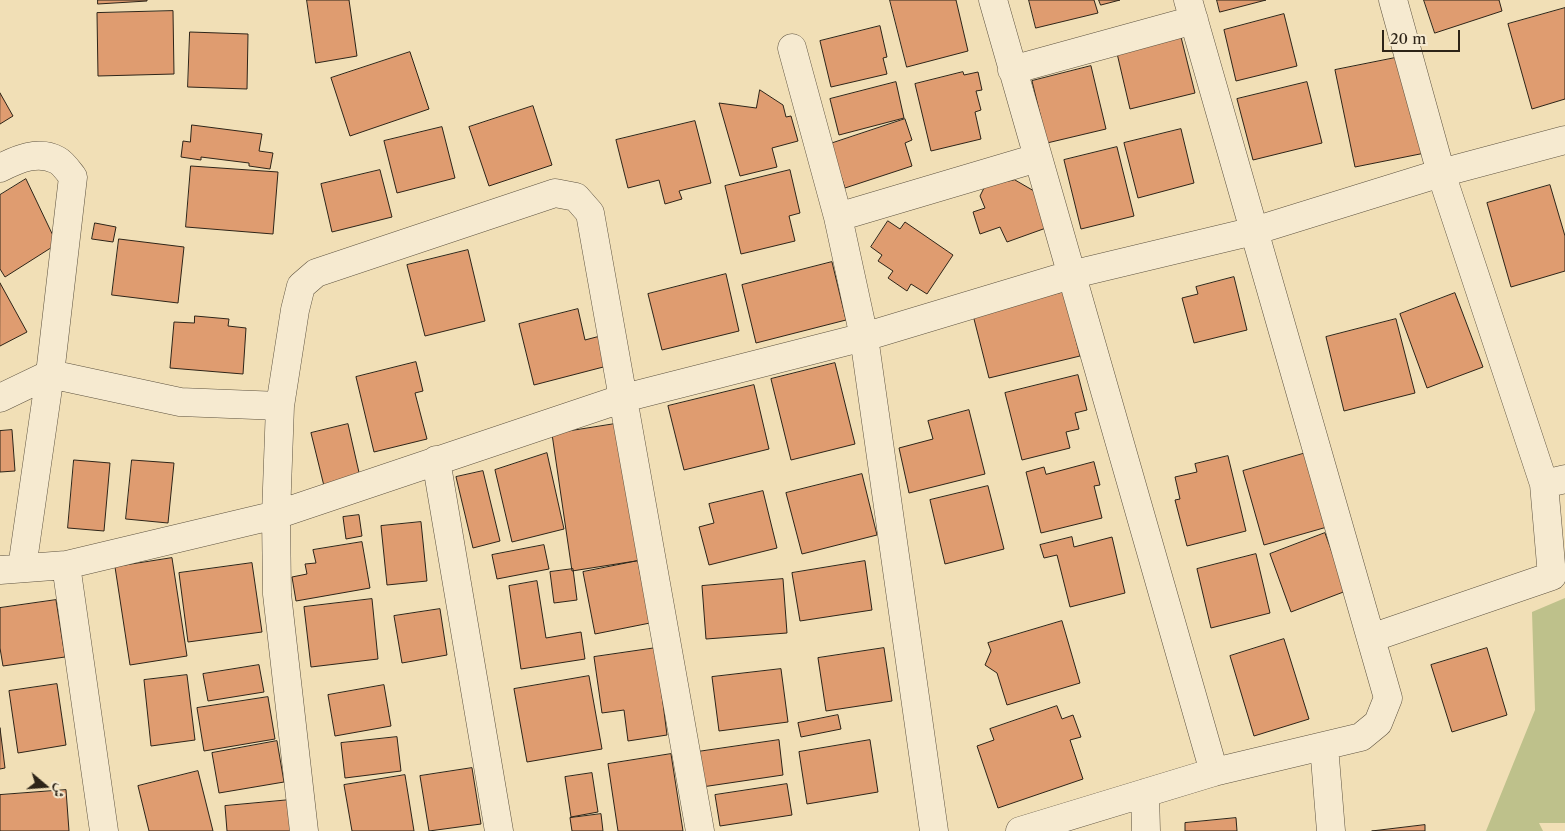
<!DOCTYPE html>
<html>
<head>
<meta charset="utf-8">
<style>
  body { margin:0 }
  #map { position:relative; width:1565px; height:831px; overflow:hidden; background:#f1dfb6; font-family:"Libre Caslon Text",Amiri,serif }
  canvas { display:block }
  .north { position:absolute; left:20px; top:761px; width:50px; height:50px; -webkit-text-stroke:4px #f6ead0; paint-order:stroke; rotate:108deg; font-size:14px; font-weight:700; line-height:20px; text-align:center; color:#2d2418 }
  .north::after { content:''; display:block; margin:auto; width:18px; height:22px; background:#2d2418; clip-path:polygon(50% 0,100% 100%,50% 72%,0 100%) }
  .scale { position:absolute; left:1382px; top:30px; width:78px; height:22px; box-sizing:border-box; border:2px solid #2d2418; border-top:0; padding-left:6px; font-size:15px; line-height:18px; white-space:nowrap; color:#2d2418; -webkit-text-stroke:4px #f6ead0; paint-order:stroke }
</style>
</head>
<body>
<div id="map">
<canvas width="1565" height="831"></canvas>
<div class="north">ش</div>
<div class="scale">20 m</div>
</div>
<script>
const c = document.querySelector('canvas').getContext('2d');
c.lineJoin = 'round';
function paint(path, color) {
  c.fillStyle = color;
  c.fill(path, 'evenodd');
}
function stroke(path, color, width, dash) {
  c.strokeStyle = color;
  c.lineWidth = width;
  c.lineCap = dash ? 'butt' : 'round';
  c.setLineDash(dash || []);
  c.stroke(path);
}
paint(new Path2D(`
  M1565,598V823H1539L1543,831H1486L1535,710L1532,612Z`), '#bec18b');
const building = new Path2D(`
  M98,0H147V1L98,4Z
  M307,0H349L357,56L316,63Z
  M890,0H956L968,51L907,67Z
  M1029,0H1094L1098,13L1036,28Z
  M1099,0H1120L1101,5Z
  M1217,0H1266L1220,12Z
  M1424,0H1499L1502,11L1435,33Z
  M1565,8V99L1532,109L1508,24Z
  M173,11L174,74L98,76L97,13Z
  M1284,14L1297,66L1236,81L1224,30Z
  M880,26L887,57L883,58L887,74L831,87L820,41Z
  M190,32L248,34L247,89L188,87Z
  M1180,33L1195,93L1130,109L1116,49Z
  M410,52L429,109L350,136L331,78Z
  M1405,56L1425,153L1355,167L1335,70Z
  M1091,66L1106,129L1047,143L1032,81Z
  M963,72L964,75L978,72L982,90L976,91L981,110L975,112L981,139L931,151L915,84Z
  M896,82L904,118L839,135L830,99Z
  M1307,82L1322,143L1253,160L1237,99Z
  M760,90L783,105L786,117L791,116L798,141L772,148L777,167L740,176L719,103L756,108Z
  M0,93L13,116L0,124Z
  M533,106L552,165L489,186L469,127Z
  M905,119L912,140L905,143L912,166L845,188L830,144Z
  M695,121L711,183L679,191L682,199L665,204L659,180L628,188L616,140Z
  M192,125L262,134L259,151L273,153L270,169L249,166V163L201,157V160L181,157L183,141L190,142Z
  M442,127L455,178L397,193L384,141Z
  M1181,129L1194,183L1138,198L1124,143Z
  M1117,147L1134,216L1081,229L1064,160Z
  M191,166L278,172L273,234L186,227Z
  M380,170L392,217L332,232L321,184Z
  M790,170L800,213L789,216L795,241L741,254L725,186Z
  M26,179L57,244L5,277L0,269V195Z
  M1015,180L1034,191L1046,228L1007,242L1000,227L980,234L973,212L985,208L980,196L985,186Z
  M1550,185L1565,236V271L1511,287L1487,203Z
  M888,221L900,229L905,222L953,255L927,294L911,284L907,291L888,278L893,271L878,261L882,255L871,247Z
  M95,223L116,227L113,242L92,239Z
  M119,239L184,247L178,303L112,295Z
  M468,250L485,321L425,336L407,265Z
  M832,262L846,320L756,343L742,285Z
  M726,274L739,331L662,350L648,294Z
  M1234,277L1247,330L1194,343L1182,298L1198,294L1196,287Z
  M0,283L27,332L0,346Z
  M1064,292L1080,356L989,378L973,315Z
  M1455,293L1483,367L1427,388L1400,314Z
  M578,309L585,340L604,335L611,365L534,385L519,324Z
  M195,316L229,319L228,326L246,328L243,374L170,368L174,322L194,323Z
  M1396,319L1415,393L1344,411L1326,337Z
  M416,362L423,391L415,393L427,439L374,452L356,377Z
  M835,363L855,444L791,460L771,379Z
  M1078,375L1087,410L1075,413L1079,429L1066,432L1070,448L1022,460L1005,393Z
  M754,385L769,449L684,470L668,406Z
  M969,410L985,474L909,493L899,448L933,439L928,421Z
  M621,423L642,560L572,571L552,434Z
  M348,424L360,477L324,486L311,433Z
  M12,430L15,471L0,472V431Z
  M547,453L564,529L512,542L495,470Z
  M1306,453L1327,527L1264,545L1243,471Z
  M1228,456L1246,531L1187,546L1175,500L1180,499L1175,477L1197,472L1195,464Z
  M74,460L110,463L104,531L68,528Z
  M132,460L174,463L168,523L126,519Z
  M1094,462L1100,485L1094,486L1102,518L1041,533L1026,472L1044,467L1046,474Z
  M483,471L500,541L473,548L456,477Z
  M862,474L877,535L802,554L786,493Z
  M988,486L1004,549L945,564L930,500Z
  M763,491L777,548L709,565L699,527L714,523L709,504Z
  M359,515L362,536L346,539L343,517Z
  M421,522L427,581L387,585L381,526Z
  M1325,533L1346,591L1291,612L1270,554Z
  M1072,537L1074,547L1112,537L1125,593L1070,607L1057,555L1044,558L1040,545Z
  M362,542L370,588L296,601L292,577L307,574L305,564L316,563L313,550Z
  M544,545L549,569L497,579L492,555Z
  M1256,554L1270,613L1211,628L1197,569Z
  M172,558L187,656L130,665L115,567Z
  M638,561L650,623L595,634L583,572Z
  M865,561L872,610L800,621L792,573Z
  M252,563L262,632L188,642L179,573Z
  M573,569L577,600L554,603L550,572Z
  M783,579L787,633L706,639L702,586Z
  M537,581L546,638L581,632L585,659L521,669L509,586Z
  M372,599L378,659L311,667L304,607Z
  M56,600L65,657L3,666L0,648V608Z
  M440,609L447,655L402,663L394,616Z
  M1062,621L1080,683L1007,705L997,673L985,665L991,651L988,643Z
  M1284,639L1309,719L1254,736L1230,656Z
  M656,648L667,735L628,741L624,710L602,713L594,657Z
  M884,648L892,701L826,711L818,658Z
  M1487,648L1507,715L1452,732L1431,665Z
  M259,665L264,692L208,701L203,674Z
  M781,669L788,722L719,731L712,677Z
  M187,675L195,740L151,746L144,680Z
  M589,676L602,749L527,762L514,689Z
  M57,684L66,745L18,753L9,691Z
  M384,685L391,726L335,736L328,695Z
  M268,697L275,739L204,751L197,708Z
  M1057,706L1062,719L1073,715L1081,737L1070,740L1083,779L998,808L977,746L994,740L990,729Z
  M838,715L841,729L801,737L798,723Z
  M0,728L5,768L0,769Z
  M397,737L401,771L345,778L341,743Z
  M779,740L783,775L702,787L697,752Z
  M870,740L878,792L807,804L799,752Z
  M277,741L284,782L219,793L212,753Z
  M671,754L683,831H618L608,764Z
  M472,768L481,824L429,831L420,776Z
  M198,771L213,831H149L138,786Z
  M592,773L598,812L571,817L565,777Z
  M405,775L414,831H352L344,785Z
  M787,784L792,815L720,826L715,795Z
  M66,790L69,831H0V795Z
  M290,800L293,831H227L225,806Z
  M601,814L603,831H572L570,818Z
  M1236,818L1237,831H1185V823Z
  M1425,825V831H1372Z`);
paint(building, '#df9c70');
stroke(building, '#2d2418', 1);
const minor = new Path2D(`
  M993,0L1214,772
  M1393,0L1441,173L1544,484
  M792,48L838,217L864,337L934,831
  M1012,70L1194,20
  M0,168C18,159 38,150 57,160C63,163 69,172 73,177L50,374L22,568
  M838,217L1037,158
  M0,398L50,374L180,402L280,406
  M436,460L499,831
  M66,565L104,831
  M0,570L66,565L276,515L624,398L864,337L1070,275L1254,231L1441,173L1565,140
  M1371,638L1552,576L1544,484L1565,479
  M1324,746L1331,831
  M1145,793L1146,831
  M304,831L277,594L276,515L280,406L295,310L301,286L316,273L555,193L576,197L590,213L700,831
  M1020,831L1214,772L1361,737L1378,723L1388,698L1188,0`);
stroke(minor, '#5e5340', 29);
stroke(minor, '#f6ead0', 28);
</script>
</body>
</html>
